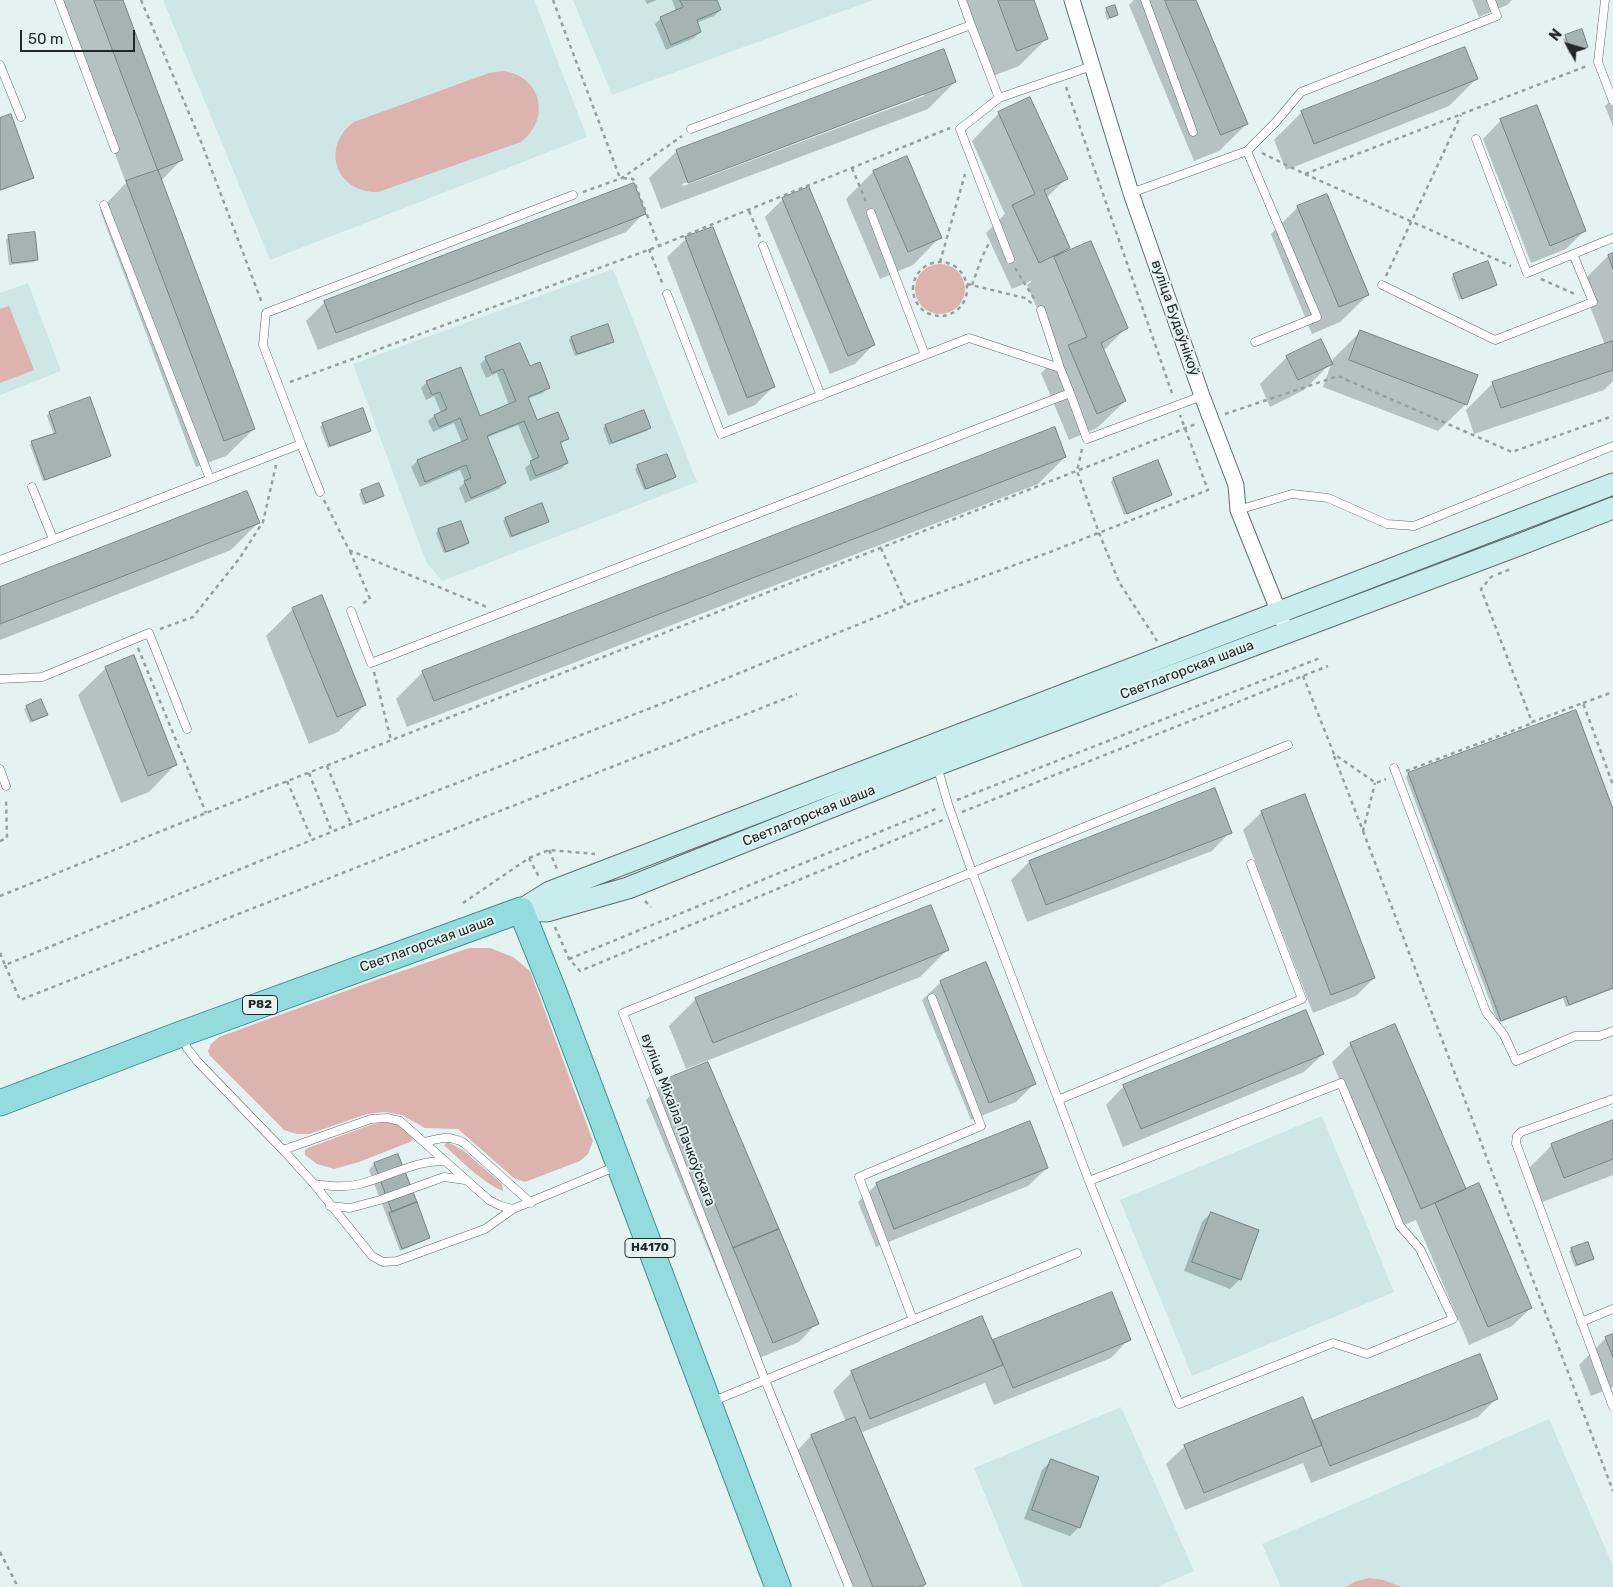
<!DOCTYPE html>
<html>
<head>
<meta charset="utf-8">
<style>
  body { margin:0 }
  #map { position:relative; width:1613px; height:1587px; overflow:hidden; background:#e4f2f2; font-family:Rubik,sans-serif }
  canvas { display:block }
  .north { position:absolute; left:1543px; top:20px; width:50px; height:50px; -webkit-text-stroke:4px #e4f2f2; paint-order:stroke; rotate:309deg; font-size:14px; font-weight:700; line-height:20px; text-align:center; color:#222828 }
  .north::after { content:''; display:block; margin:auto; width:18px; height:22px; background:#222828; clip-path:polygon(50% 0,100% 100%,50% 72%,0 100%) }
  .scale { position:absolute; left:20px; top:30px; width:115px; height:22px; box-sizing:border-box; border:2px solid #222828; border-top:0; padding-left:6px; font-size:15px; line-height:18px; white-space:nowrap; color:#222828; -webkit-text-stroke:4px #e4f2f2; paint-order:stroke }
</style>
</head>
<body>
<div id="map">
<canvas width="1613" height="1587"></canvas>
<div class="north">N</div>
<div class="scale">50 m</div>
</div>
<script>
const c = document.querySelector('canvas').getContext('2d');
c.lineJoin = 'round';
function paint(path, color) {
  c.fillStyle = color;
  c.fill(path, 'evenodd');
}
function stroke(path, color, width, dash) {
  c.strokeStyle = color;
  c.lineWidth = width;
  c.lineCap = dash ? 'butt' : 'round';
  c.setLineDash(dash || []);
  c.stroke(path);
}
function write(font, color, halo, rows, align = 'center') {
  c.font = font + ' Rubik,sans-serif';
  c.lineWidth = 4;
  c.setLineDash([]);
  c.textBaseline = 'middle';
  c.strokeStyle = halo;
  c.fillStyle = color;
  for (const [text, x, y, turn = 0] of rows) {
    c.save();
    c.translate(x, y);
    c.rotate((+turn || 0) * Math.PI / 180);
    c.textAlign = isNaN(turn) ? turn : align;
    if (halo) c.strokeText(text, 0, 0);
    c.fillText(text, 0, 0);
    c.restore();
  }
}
paint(new Path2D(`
  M163,0H534L587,137L270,260Z
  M573,0H873L612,95Z
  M613,269L697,482L442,581L426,562L353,364Z
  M28,283L61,371L0,395V293Z
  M1322,1116L1394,1292L1192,1376L1120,1200Z
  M1121,1407L1194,1571L1157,1587H1023L974,1468Z
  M1549,1419L1613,1566V1587H1281L1262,1544Z`), '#cee6e6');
paint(new Path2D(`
  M504,71C542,77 551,119 521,142L378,192C336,193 320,147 354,122L489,73Z
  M915 289a25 25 0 1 1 50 0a25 25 0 1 1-50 0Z
  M9,306L34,370L0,383V309Z
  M469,948H490L513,957L530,971L593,1141L588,1154L580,1161L525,1182L514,1178L458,1129L425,1128L402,1115L385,1112L367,1114L309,1134H297L284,1130L210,1056L208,1051L211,1044L219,1037L376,980Z
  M387,1121C397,1123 409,1129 413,1139L410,1142L359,1162L334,1169L317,1164L305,1155V1150L308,1148L370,1125Z
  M448,1142L464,1151L502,1184L503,1191C484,1184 459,1159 444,1145Z
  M1369,1578L1383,1580L1402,1587H1346L1354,1582Z`), '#dcb3ae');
paint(new Path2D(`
  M57,0H121L181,160L161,181L254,429L226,456L196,467L100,210L126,183Z
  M645,0H657L647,4Z
  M672,0H716L720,10L714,16L696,23L700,32L694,38L666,50L655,24L661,18L676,11Z
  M962,0H1032L1046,39L1019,66L990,77Z
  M1134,0H1195L1247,124L1219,151L1194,161L1129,5Z
  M1472,0H1512L1507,5L1479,17Z
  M1107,9L1117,15L1107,20L1105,12Z
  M1566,36L1586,47L1584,49L1569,54L1563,39Z
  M1476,79L1449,106L1286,170L1274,140L1302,112Z
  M955,82L928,109L661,209L649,178L677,151ZM924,93V96L683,186L682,184Z
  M1613,98V126L1605,106Z
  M999,113L1066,179L1046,198L1069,248L1062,255L1126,328L1103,351L1125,401L1097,428L1069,440L1041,373L1058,357L1027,285L1033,280L1012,289L986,233L1005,214L972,141Z
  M0,119L32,178L30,180L0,191Z
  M1501,120L1584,231L1566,249L1531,263L1483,139Z
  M906,158L940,237L913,265L880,279L846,199L873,172Z
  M783,199L873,345L855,364L830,374L765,217Z
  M1298,207L1368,295L1340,322L1312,334L1271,234Z
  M644,213L626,232L318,350L306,321L325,302Z
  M712,228L773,387L755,405L728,416L667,257L686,239Z
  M9,237L37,259L34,262L9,265L6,239Z
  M1613,254V381L1604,390L1474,434L1466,410L1493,383L1605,345L1581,283L1608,256Z
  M1487,263L1496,285L1493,288L1459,300L1451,278L1453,276Z
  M1360,332L1466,404L1438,431L1323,387L1333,359Z
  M571,338L612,341L610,344L575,356L569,340Z
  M1287,357L1331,363L1304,390L1270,407L1260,384Z
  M486,358L529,368L548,387L543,393L527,399L537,422L568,438L560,445L567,463L561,469L530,481L525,468L533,461L518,425L486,438L505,483L499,489L465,503L459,488L465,482L460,470L420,487L411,467L417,461L462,443L454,423L433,432L428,421L434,416L441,413L434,396L426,400L421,388L427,382L479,417L509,405L497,373L486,378L480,364Z
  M90,399L110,456L107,458L43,481L30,445L32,442L54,435L47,416L49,413Z
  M323,424L370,431L367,433L328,448L320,427Z
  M605,426L649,428L647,431L609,445L603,428Z
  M1065,457L1038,484L407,727L396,699L423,672Z
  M1158,462L1171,495L1168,497L1124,515L1111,482L1113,479Z
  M638,466L675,477L672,480L644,490L635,469Z
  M362,491L382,496L380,498L363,505L359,494Z
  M505,519L548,522L545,524L510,538L503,521Z
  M258,523L231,550L0,640V588Z
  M460,523L468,543L465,546L444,553L436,533L438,530Z
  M293,609L365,705L338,732L309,744L266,636Z
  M106,668L176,764L149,792L121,803L78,695Z
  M27,707L46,715L44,717L30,723L24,709Z
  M1575,711L1613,813V989L1566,1007L1563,998L1498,1023L1406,777L1408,774Z
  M1214,790L1230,832L1212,851L1027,922L1011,880L1029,862Z
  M1262,812L1374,978L1356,996L1313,1013L1243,830Z
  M947,950L920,977L686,1069L669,1026L696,999Z
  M941,982L1034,1084L1016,1102L971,1120L922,1000Z
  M1351,1044L1465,1191L1531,1308L1512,1326L1469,1345L1416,1220L1402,1226L1332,1062Z
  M1323,1054L1304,1072L1123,1147L1106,1105L1124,1086Z
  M707,1062L817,1323L799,1342L754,1360L646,1100L665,1081L707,1063Z
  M1613,1121V1175L1537,1204L1525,1172L1552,1145Z
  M397,1156L429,1238L426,1240L400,1251L369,1170L374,1164Z
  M1047,1168L1028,1186L876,1247L858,1202L877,1184Z
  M1211,1213L1258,1231L1239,1280L1230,1289L1184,1271L1202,1222Z
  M1572,1249L1592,1258L1590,1261L1575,1267L1569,1251Z
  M1111,1293L1129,1339L1111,1358L994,1405L985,1383L860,1433L925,1587H848L793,1455L811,1436L846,1422L833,1391L852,1372L992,1341Z
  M1613,1335V1387L1591,1396L1579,1365L1606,1338Z
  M1496,1399L1478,1417L1311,1483L1303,1463L1185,1510L1166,1464L1185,1446L1311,1422Z
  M1051,1461L1079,1527L1070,1536L1024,1519L1042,1470Z`), '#0003');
const building = new Path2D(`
  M94,0H123L183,160L158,170Z
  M680,0H717L721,10L697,20L701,32L671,45L660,17L683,7Z
  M998,0H1034L1048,39L1017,51Z
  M1165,0H1196L1248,124L1221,135Z
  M1115,5L1118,15L1110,18L1106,8Z
  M1582,29L1588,47L1571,53L1565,35Z
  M1465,47L1478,79L1314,144L1301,111Z
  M944,49L956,82L688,183L676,150Z
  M1030,97L1068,179L1044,190L1070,248L1039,263L1012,205L1035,194L998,112Z
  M1537,105L1586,231L1550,246L1500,119Z
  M11,114L34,178L0,190V118Z
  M907,156L942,238L908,252L873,171Z
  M158,170L255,429L224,441L126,181Z
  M634,183L646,214L336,333L324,301Z
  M809,187L875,345L848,356L782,198Z
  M1327,194L1369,295L1339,307L1297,206Z
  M713,227L775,387L747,398L685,237Z
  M35,232L38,260L12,263L8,235Z
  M1091,241L1128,328L1101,343L1126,401L1097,414L1068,345L1087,337L1054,257Z
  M1613,253V269L1608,255Z
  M1488,261L1497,285L1462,299L1453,274Z
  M608,324L614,342L577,354L571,337Z
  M1360,330L1478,375L1467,405L1349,360Z
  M1321,339L1333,364L1298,380L1286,356Z
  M1613,341V370L1501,408L1492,382Z
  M520,343L530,366L540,362L550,388L528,397L537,420L558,412L569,439L560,442L568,463L536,476L530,461L539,457L524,421L487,436L506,483L471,498L464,481L471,478L466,465L425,482L417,460L468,439L460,418L439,427L434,415L447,409L440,392L432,395L426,381L461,367L480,416L516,401L503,369L492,373L485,357Z
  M90,397L111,456L45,480L31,441L56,433L49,412Z
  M363,408L371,431L330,446L322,423Z
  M644,410L651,428L612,443L605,425Z
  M1055,427L1066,457L434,701L422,671Z
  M667,454L676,477L646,489L637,465Z
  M1158,460L1172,495L1127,514L1113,478Z
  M379,483L384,496L366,503L361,490Z
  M247,491L260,523L0,624V587Z
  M542,503L549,522L512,536L505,518Z
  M461,521L469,543L446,552L438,529Z
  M322,595L366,705L337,717L292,608Z
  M134,655L177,765L148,776L105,667Z
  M41,699L48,715L32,721L26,706Z
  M1576,710L1613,809V988L1569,1005L1566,996L1501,1021L1408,773Z
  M1215,788L1232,833L1046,905L1029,861Z
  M1305,794L1375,978L1331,995L1261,811Z
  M931,905L949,950L713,1043L695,998Z
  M986,962L1036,1084L989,1103L940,981Z
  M1306,1010L1324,1054L1141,1129L1123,1085Z
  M1395,1024L1466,1189L1421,1209L1350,1043Z
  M708,1062L779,1229L733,1248L664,1080Z
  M1613,1120V1159L1564,1178L1551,1144Z
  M1030,1121L1048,1168L894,1229L876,1183Z
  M398,1154L417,1202L392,1212L374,1163Z
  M1479,1183L1532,1308L1488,1327L1435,1203Z
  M417,1202L430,1238L402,1249L389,1213Z
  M1211,1212L1259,1230L1241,1280L1192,1262Z
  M779,1229L819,1324L773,1343L733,1248Z
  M1588,1242L1594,1259L1577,1265L1571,1248Z
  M1112,1292L1131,1340L1013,1388L993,1340Z
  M982,1316L1003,1365L870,1419L851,1371Z
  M1613,1334V1357L1605,1337Z
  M1480,1354L1498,1399L1330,1466L1312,1421Z
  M1303,1397L1322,1445L1204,1493L1184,1445Z
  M855,1417L926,1584L918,1587H873L811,1435Z
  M1051,1459L1099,1477L1080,1528L1032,1510Z`);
paint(building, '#a6b3b3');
stroke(building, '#768383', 1);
const service = new Path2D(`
  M59,0L115,149
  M962,0L971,25
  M1145,0L1193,132
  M1605,0L1598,62L1613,101
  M0,65L21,117
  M691,129L971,25L999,98
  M1476,139L1527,273L1613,238
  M1247,151L1317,317L1255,342
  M1131,193L1247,151L1275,123L1301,92L1497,16L1491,0
  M104,205L210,479
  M871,213L925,355
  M763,246L821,396
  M1010,259L960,129L999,98L1092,66
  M1382,285L1495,340L1593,302L1573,254
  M667,294L721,434L969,338L1060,368L1070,393
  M1041,310L1060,368
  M301,444L320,492
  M32,487L53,539
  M1238,510L1292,494L1328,498L1387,524L1414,526L1613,446
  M0,560L301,444L263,345L266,313L573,195
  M351,611L371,663L1070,393L1087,439L1202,396
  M0,679L42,677L149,633L187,729
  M937,766L948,804L972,872L1089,1181L1179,1404L1333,1343L1367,1354L1453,1319L1420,1249L1400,1226L1341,1083L1089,1181
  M1394,768L1486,1012L1504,1035L1516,1061L1575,1036H1599L1613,1031
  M0,769L6,786
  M182,1036L187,1048L197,1061L283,1150L314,1184L372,1256L383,1262L397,1261L485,1229L513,1209
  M1613,1099L1521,1132L1517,1136L1516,1143L1613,1407
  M1058,1100L1302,999L1251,864
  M425,1142C440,1138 450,1135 464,1143L531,1203
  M283,1150L371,1119L387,1118L400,1121L489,1200L501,1206L513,1209L617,1166
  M314,1184C329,1186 344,1188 360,1184C388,1177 416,1160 445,1161
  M330,1206L350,1208L380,1200L444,1177L465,1180
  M913,1320L859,1177L981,1126L932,998
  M1581,1322L1613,1309
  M711,1402L1077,1253
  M849,1587L765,1380L623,1013L1288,745`);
const minor = new Path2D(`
  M1072,0L1131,193L1202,396L1236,485L1238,510L1282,620`);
const secondary = new Path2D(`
  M521,910L550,892L1613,484
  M521,910L547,911L628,888L936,765L1524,543L1613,508`);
const primary = new Path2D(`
  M0,1103L181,1034L521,910L554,992L778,1587`);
stroke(service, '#5f6c6c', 9);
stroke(minor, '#5f6c6c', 17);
stroke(secondary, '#5f6c6c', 23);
stroke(primary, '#3d8d8f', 27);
stroke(new Path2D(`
  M141,0L200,139L262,303
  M553,0L620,178
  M1066,87L1173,396
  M1262,153L1305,174L1587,66
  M852,168L867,204
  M1305,174L1511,266
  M623,178L633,179L659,246
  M583,192L622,178L682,136
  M749,211L760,237
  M649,249L663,285
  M913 289a27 27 0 1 1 54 0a27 27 0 1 1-54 0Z
  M940,262L965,174
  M1015,268L1035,300
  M1386,276L1461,115
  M1541,279L1577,295
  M967,284L1025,298L1034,305
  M972,285L982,257L990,241
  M290,382L659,246L950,128
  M1225,414L1338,376L1512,452L1613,416
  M1082,449L1077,471L1099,533L1119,582L1157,641
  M324,500L349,550L487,607
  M881,548L906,605
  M350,551L370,599L360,605
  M1498,574L1511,569
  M1493,576L1491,577L1481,589L1532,722L1583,703L1613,785
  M160,629L193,617L239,559L263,522L276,465
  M138,648L206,813
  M374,672L391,740
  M1303,676L1334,754L1376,783L1386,779
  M1583,703L1613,692
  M1334,756L1363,831L1375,783
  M327,766L351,824
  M1406,771L1530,724
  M309,773L332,832
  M287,781L312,840
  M957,800L1320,658
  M962,812L1328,666
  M1363,831L1613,1491
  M0,841L7,838L6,798
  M549,850L557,869
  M529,858L539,877
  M0,896L206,813L1196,424
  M645,901L651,907
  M463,903L529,858L549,850L595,854
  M555,927L569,959L580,971L943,820
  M0,953L5,965L351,824L710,685L906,605L1050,552L1208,490L1180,415
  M569,959L938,808
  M5,965L20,1000L797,694
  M0,1552L18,1587`), '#949f9f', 2.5, [4, 4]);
stroke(service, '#fff', 8);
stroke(minor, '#fff', 15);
stroke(secondary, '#c9edee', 21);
stroke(primary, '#94dbdd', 25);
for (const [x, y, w] of [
  [260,1005,35],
  [650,1248,50]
]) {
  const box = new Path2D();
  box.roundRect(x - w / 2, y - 9.5, w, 19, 4);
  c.fillStyle = '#e4f2f2';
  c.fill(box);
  stroke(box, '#222828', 1);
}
write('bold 12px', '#222828', null, [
  ["Р82",260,1005],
  ["Н4170",650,1248]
]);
write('14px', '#222828', '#e4f2f2', [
  ["вуліца Будаўнікоў",1175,318,71],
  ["Светлагорская шаша",1187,670,-21],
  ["Светлагорская шаша",809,816,-22],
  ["Светлагорская шаша",427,944,-20],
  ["вуліца Міхаіла Пачкоўскага",678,1120,69]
]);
</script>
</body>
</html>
